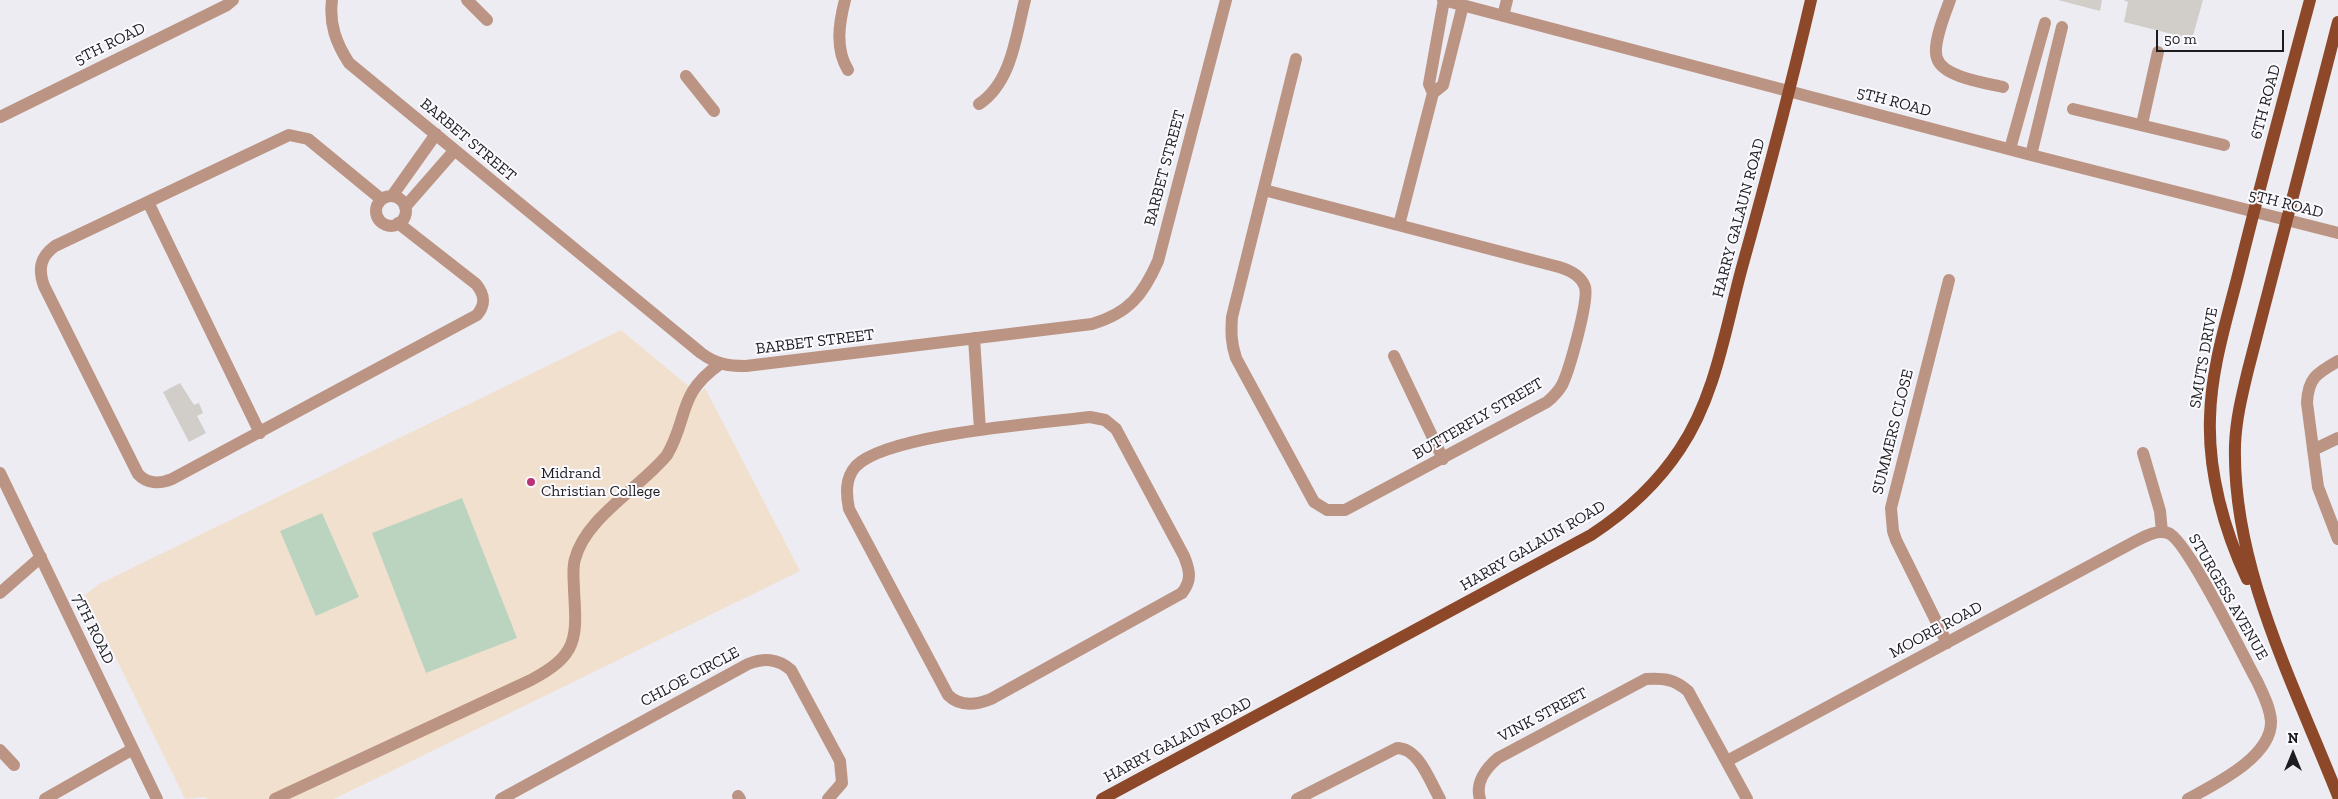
<!DOCTYPE html>
<html>
<head>
<meta charset="utf-8">
<style>
  body { margin:0 }
  #map { position:relative; width:2338px; height:799px; overflow:hidden; background:#ececf2; font-family:"Zilla Slab",serif }
  canvas { display:block }
  .north { position:absolute; left:2268px; top:729px; width:50px; height:50px; -webkit-text-stroke:4px #fafaff; paint-order:stroke; rotate:0deg; font-size:14px; font-weight:700; line-height:20px; text-align:center; color:#1d1d1f }
  .north::after { content:''; display:block; margin:auto; width:18px; height:22px; background:#1d1d1f; clip-path:polygon(50% 0,100% 100%,50% 72%,0 100%) }
  .scale { position:absolute; left:2156px; top:30px; width:128px; height:22px; box-sizing:border-box; border:2px solid #1d1d1f; border-top:0; padding-left:6px; font-size:15px; line-height:18px; white-space:nowrap; color:#1d1d1f; -webkit-text-stroke:4px #fafaff; paint-order:stroke }
</style>
</head>
<body>
<div id="map">
<canvas width="2338" height="799"></canvas>
<div class="north">N</div>
<div class="scale">50 m</div>
</div>
<script>
const c = document.querySelector('canvas').getContext('2d');
c.lineJoin = 'round';
function paint(path, color) {
  c.fillStyle = color;
  c.fill(path, 'evenodd');
}
function stroke(path, color, width, dash) {
  c.strokeStyle = color;
  c.lineWidth = width;
  c.lineCap = dash ? 'butt' : 'round';
  c.setLineDash(dash || []);
  c.stroke(path);
}
function write(font, color, halo, rows, align = 'center') {
  c.font = font + ' "Zilla Slab",serif';
  c.lineWidth = 4;
  c.setLineDash([]);
  c.textBaseline = 'middle';
  c.strokeStyle = halo;
  c.fillStyle = color;
  for (const [text, x, y, turn = 0] of rows) {
    c.save();
    c.translate(x, y);
    c.rotate((+turn || 0) * Math.PI / 180);
    c.textAlign = isNaN(turn) ? turn : align;
    if (halo) c.strokeText(text, 0, 0);
    c.fillText(text, 0, 0);
    c.restore();
  }
}
paint(new Path2D(`
  M621,330L692,389L699,394L705,388L800,571L334,799H207L205,797L185,799L85,595L99,584Z`), '#f2e0cf');
paint(new Path2D(`
  M462,498L517,638L426,673L372,533Z
  M322,513L359,597L316,616L280,531Z`), '#bbd4bf');
paint(new Path2D(`
  M2058,0H2102L2100,11Z
  M2123,0H2203L2192,39L2124,22L2128,2Z
  M180,383L194,405L199,403L203,413L197,416L206,433L189,442L163,392Z`), '#d1cec9');
stroke(new Path2D(`
  M332,0C329,24 336,43 349,63L701,353C716,364 727,366 746,366L1092,324C1129,313 1143,295 1158,261L1226,0
  M467,0L487,20
  M845,0C839,23 835,49 848,70
  M1443,0L2031,155L2338,233
  M1950,0C1945,14 1932,44 1937,58C1942,77 1986,83 2003,87
  M1503,16L1507,0
  M686,76L714,111
  M1433,93L1443,85L1463,5
  M979,104C1012,82 1016,35 1025,0
  M2073,109L2224,145
  M0,117L227,5L233,0
  M2142,124L2158,52
  M2010,149L2045,23
  M2031,155L2062,27
  M1264,190L1559,267C1569,270 1581,275 1585,287C1589,301 1569,371 1562,385C1558,392 1553,397 1547,402L1345,510H1327L1314,502L1236,358C1231,343 1231,332 1232,317L1296,59
  M392,196L436,134
  M376 211a15 15 0 1 1 30 0a15 15 0 1 1-30 0Z
  M381,199L308,139L289,135L55,246C40,257 38,269 44,286L138,474C147,484 160,484 172,479L477,315C486,304 485,295 476,284L398,223
  M148,202L260,433
  M405,207L454,151
  M1399,225L1433,93L1429,84L1444,0
  M974,338L980,430
  M1394,356L1443,459
  M2338,361C2317,373 2308,378 2307,403L2318,487L2338,539
  M1090,417L1105,420L1116,429L1184,556C1190,571 1192,580 1182,593L991,699C976,705 960,707 948,695L849,509C846,494 845,478 856,466C887,434 1042,423 1090,417Z
  M2313,450L2338,438
  M2143,453L2160,511L2162,532
  M0,473L157,799
  M0,593L41,557
  M1947,643L1896,540L1893,531L1891,508L1949,280
  M0,750L14,765
  M1727,761L2132,543C2142,538 2156,529 2168,533C2187,539 2244,658 2257,681C2263,694 2270,707 2271,721C2272,757 2215,784 2188,799
  M738,796L740,799
  M45,799L133,749
  M275,799L531,680C578,655 577,639 574,590C574,580 572,569 575,559C586,517 640,488 667,455C689,417 677,394 720,364
  M501,799L748,664C764,658 777,658 791,670L840,761L842,783L828,799
  M1297,799L1397,748C1419,748 1430,782 1440,799
  M1480,799C1475,783 1486,768 1498,758L1646,679C1664,678 1674,679 1688,691L1747,799`), '#bc9483', 12);
stroke(new Path2D(`
  M2338,22L2248,370C2242,395 2236,419 2235,445C2232,567 2294,684 2338,796
  M2247,579C2224,530 2208,472 2210,418C2211,367 2228,316 2240,267C2262,178 2286,89 2310,0
  M1102,799L1591,535C1626,512 1657,484 1680,449C1715,397 1725,331 1741,271C1766,181 1790,91 1811,0`), '#8c4828', 12);
for (const [x, y, r, color] of [
  [531,482,5,"#b93375"]
]) {
  const dot = new Path2D();
  dot.arc(x, y, r, 0, 2 * Math.PI);
  c.fillStyle = color;
  c.fill(dot);
  stroke(dot, '#fafaff', 2);
}
write('16px', '#1d1d1f', '#fafaff', [
  ["5TH ROAD",110,44,-26],
  ["5TH ROAD",1894,102,15],
  ["6TH ROAD",2266,102,-75],
  ["BARBET STREET",468,140,40],
  ["BARBET STREET",1165,168,-75],
  ["5TH ROAD",2286,204,14],
  ["HARRY GALAUN ROAD",1739,218,-75],
  ["BARBET STREET",815,342,-7],
  ["SMUTS DRIVE",2204,358,-80],
  ["BUTTERFLY STREET",1478,419,-30],
  ["SUMMERS CLOSE",1893,432,-76],
  ["HARRY GALAUN ROAD",1533,546,-30],
  ["STURGESS AVENUE",2228,597,60],
  ["7TH ROAD",93,629,64],
  ["MOORE ROAD",1936,630,-28],
  ["CHLOE CIRCLE",690,677,-28],
  ["VINK STREET",1543,715,-28],
  ["HARRY GALAUN ROAD",1178,740,-28]
]);
write('16px', '#1d1d1f', '#fafaff', [
  ["Midrand",541,473],
  ["Christian College",541,491]
], 'left');
</script>
</body>
</html>
